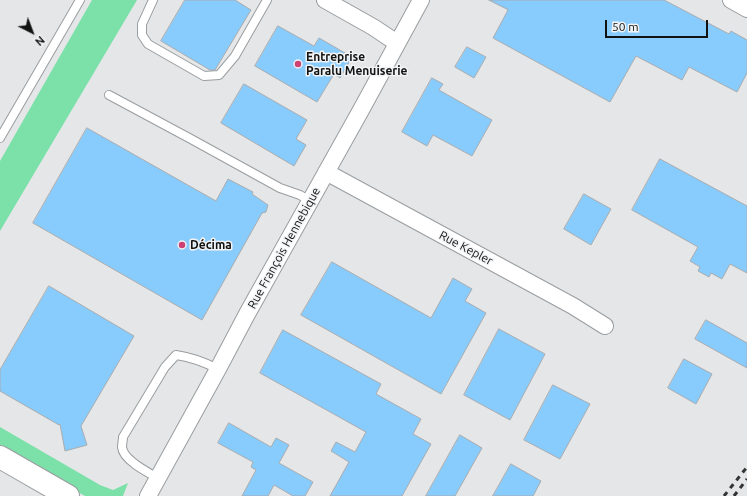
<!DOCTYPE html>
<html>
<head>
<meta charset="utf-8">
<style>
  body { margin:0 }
  #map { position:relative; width:747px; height:496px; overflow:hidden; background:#e4e6e8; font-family:Ubuntu,sans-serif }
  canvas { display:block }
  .north { position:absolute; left:12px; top:12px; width:40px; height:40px; -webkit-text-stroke:3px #f1f3f5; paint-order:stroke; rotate:138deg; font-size:11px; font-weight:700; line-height:16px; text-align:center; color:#111212 }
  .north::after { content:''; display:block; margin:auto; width:14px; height:18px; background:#111212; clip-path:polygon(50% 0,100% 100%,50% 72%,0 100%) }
  .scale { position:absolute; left:605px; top:20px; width:103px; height:18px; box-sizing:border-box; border:2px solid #111212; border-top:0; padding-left:5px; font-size:12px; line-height:14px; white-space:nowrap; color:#111212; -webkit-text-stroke:3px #f1f3f5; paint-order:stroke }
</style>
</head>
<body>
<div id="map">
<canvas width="747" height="496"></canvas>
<div class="north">N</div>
<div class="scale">50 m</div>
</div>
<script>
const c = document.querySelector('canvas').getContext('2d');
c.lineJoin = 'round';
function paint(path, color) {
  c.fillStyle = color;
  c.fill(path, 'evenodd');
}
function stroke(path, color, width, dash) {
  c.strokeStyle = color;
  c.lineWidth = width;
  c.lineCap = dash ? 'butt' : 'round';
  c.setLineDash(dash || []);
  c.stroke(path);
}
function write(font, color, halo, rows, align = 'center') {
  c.font = font + ' Ubuntu,sans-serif';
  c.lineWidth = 3;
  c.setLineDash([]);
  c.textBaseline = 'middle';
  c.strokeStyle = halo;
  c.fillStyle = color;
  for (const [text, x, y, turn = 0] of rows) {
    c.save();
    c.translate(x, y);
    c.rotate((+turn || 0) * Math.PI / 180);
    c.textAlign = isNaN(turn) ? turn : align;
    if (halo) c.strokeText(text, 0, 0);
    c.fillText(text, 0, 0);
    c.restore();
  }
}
paint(new Path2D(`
  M92,0H137L0,231V161Z
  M0,427L100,485L113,490L128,483L123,496H85L0,448Z`), '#7ce0a9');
const building = new Path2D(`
  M185,0H235L251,10L215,70H210L161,41Z
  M489,0H664L729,34L731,31L747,40V73L737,92L689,67L682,80L636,56L610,102L493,38L508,10Z
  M278,26L314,46L319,38L352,57L340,78L334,74L317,102L255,66Z
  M467,47L486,57L474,78L455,67Z
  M432,78L443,84L439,90L492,120L472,156L433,135L427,146L402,132Z
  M244,84L307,120L296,139L306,145L294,166L221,123Z
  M87,128L216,201L228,179L253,192L252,194L268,205L266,212L262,213L202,320L33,223Z
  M660,159L747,206V273L730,264L722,279L711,273L709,277L698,271L700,267L690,261L698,247L632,210Z
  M584,194L611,209L591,245L564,229Z
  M332,262L431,318L453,278L472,289L465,301L486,313L441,394L301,315Z
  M49,286L134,336L81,426L87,445L65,451L60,424L59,425L0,391V370Z
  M706,320L747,343V368L695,339Z
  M499,329L545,354L510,420L464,395Z
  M283,330L381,384L376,394L421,419L413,434L431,444L402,496H330L349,462L331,451L336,442L355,452L366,432L260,373Z
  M684,359L712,374L696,404L668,388Z
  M553,385L590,404L560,459L524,440Z
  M229,423L271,447L276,438L289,445L279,463L313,482L305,496H293L274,485L268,496H242L256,470L251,467L253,462L218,443Z
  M460,435L482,448L455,496H426Z
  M511,464L541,481L533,496H493Z`);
paint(building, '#88cbfd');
stroke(building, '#a9acae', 1);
const lane = new Path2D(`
  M153,0L142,24V35L148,44L204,76L219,75L235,56L267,0
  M109,95L191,139L280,188L300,195L310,201
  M0,138L80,0
  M158,478C147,472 123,460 122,447C122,444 123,440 123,437L165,367L176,355C191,357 204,362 218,369`);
const street = new Path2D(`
  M325,0L373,27L397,43
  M731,0L747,9
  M326,172L573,306L605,326
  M148,496L218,369L247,314L361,110L421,0`);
const secondary = new Path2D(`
  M0,457L68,496`);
stroke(lane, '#9a9d9f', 10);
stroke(street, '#9a9d9f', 18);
stroke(secondary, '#9a9d9f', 24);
stroke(lane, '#fff', 8);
stroke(street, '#fff', 16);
stroke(secondary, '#fff', 22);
stroke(new Path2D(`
  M724,496L747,467
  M734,496L747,479`), '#333434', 3, [5, 5]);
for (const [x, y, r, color] of [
  [298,64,4,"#ce4273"],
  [182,245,4,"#ce4273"]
]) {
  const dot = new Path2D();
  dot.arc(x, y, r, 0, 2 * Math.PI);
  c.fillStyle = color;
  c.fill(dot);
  stroke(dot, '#f1f3f5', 1.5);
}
write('bold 12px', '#111212', '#f1f3f5', [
  ["Entreprise",306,57],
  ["Paralu Menuiserie",306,71],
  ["Décima",190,245]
], 'left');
write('12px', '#111212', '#f1f3f5', [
  ["Rue François Hennebique",284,248,-61],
  ["Rue Kepler",466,248,28]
]);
</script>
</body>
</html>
